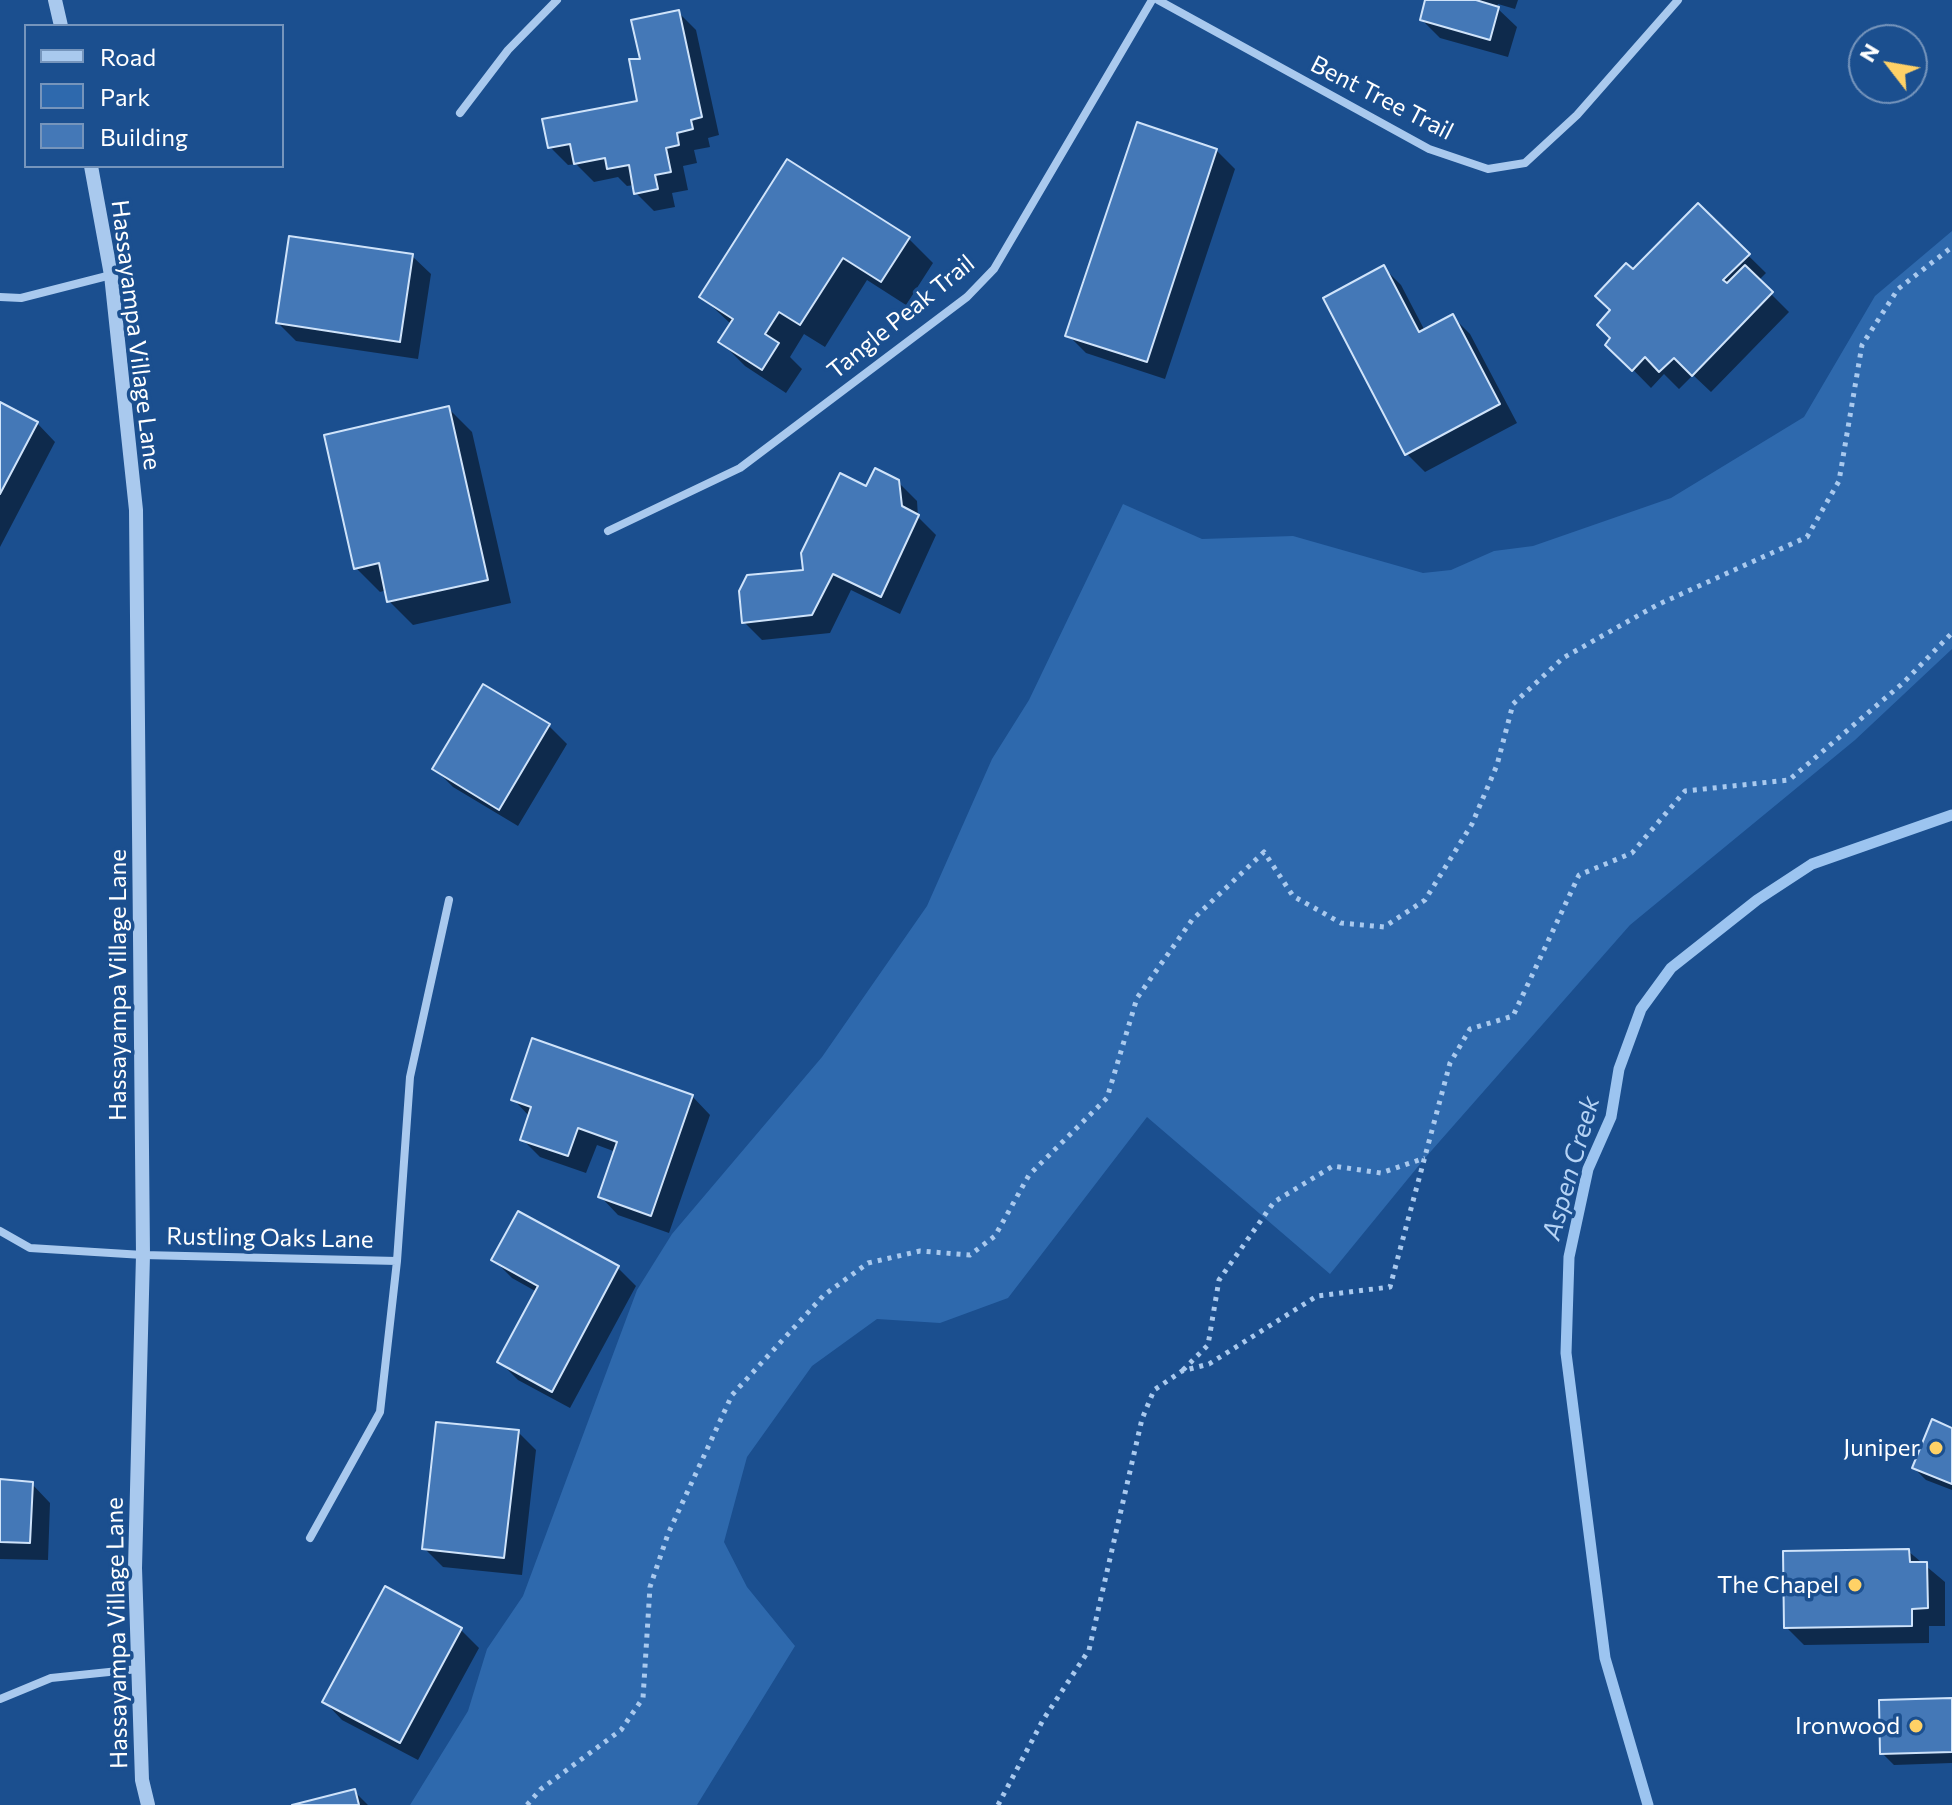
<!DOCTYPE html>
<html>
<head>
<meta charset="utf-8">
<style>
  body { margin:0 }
  #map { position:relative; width:1952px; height:1805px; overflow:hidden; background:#1b4f8f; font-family:Commissioner,sans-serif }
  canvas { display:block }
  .legend { position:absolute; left:24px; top:24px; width:260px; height:144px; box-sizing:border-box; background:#1b4f8f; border:2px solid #7695bc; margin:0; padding:10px 14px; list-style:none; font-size:24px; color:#fff }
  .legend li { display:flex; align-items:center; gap:16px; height:40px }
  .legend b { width:40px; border:2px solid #7695bc }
  .north { position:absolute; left:1848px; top:24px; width:80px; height:80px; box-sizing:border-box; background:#1b4f8f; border:2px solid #7695bc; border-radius:50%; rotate:301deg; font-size:22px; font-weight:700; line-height:32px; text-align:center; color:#fff }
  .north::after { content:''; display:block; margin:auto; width:28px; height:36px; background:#ffd166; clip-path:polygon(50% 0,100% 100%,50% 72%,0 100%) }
</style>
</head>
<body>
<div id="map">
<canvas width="1952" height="1805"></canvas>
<ul class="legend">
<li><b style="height:10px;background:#a9c9ee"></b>Road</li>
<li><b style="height:22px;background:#2e69ad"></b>Park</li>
<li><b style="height:22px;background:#4478b7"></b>Building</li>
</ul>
<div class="north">N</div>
</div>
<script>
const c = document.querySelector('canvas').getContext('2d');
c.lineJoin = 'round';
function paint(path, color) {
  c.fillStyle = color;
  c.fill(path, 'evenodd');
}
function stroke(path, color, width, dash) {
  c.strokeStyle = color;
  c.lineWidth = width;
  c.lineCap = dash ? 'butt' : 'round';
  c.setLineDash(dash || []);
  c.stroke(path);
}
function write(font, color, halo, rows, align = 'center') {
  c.font = font + ' Commissioner,sans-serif';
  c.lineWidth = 7;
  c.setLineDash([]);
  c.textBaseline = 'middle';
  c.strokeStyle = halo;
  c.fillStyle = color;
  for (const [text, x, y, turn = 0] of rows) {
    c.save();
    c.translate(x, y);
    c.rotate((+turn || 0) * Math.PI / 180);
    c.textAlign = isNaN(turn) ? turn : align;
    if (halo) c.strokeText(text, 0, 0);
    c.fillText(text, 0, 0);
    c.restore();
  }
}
paint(new Path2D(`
  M1952,231V649L1855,740L1630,925L1425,1158L1330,1274L1147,1117L1008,1298L940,1323L877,1319L812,1366L747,1457L724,1542L747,1587L795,1646L697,1805H410L468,1711L487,1649L523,1596L637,1290L672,1234L822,1057L927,906L992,759L1029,700L1123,504L1202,539L1293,536L1423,573L1451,570L1494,551L1533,546L1671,498L1804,417L1875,296Z`), '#2e69ad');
paint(new Path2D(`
  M1428,0H1518L1515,9L1498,4L1497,8L1517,27L1508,57L1440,38L1422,20Z
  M678,12L696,30L719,135L708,138L710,147L694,150L697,163L683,166L688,190L672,193L675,207L654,211L636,193L634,185L627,186L618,177L594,182L576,164L568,165L550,147L639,102L642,62Z
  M1216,150L1235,169L1165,379L1086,353L1068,335Z
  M1698,206L1766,273L1758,281L1789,312L1711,392L1693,375L1679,389L1664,374L1651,388L1608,344L1613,338V311L1633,272Z
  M909,239L933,263L906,305L867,280L825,347L804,334L790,357L802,369L786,393L745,366L721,342L732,325L702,297Z
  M412,256L431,274L418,359L296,341L278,323Z
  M1383,267L1401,285L1425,331L1452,316L1470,334L1517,423L1425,472L1407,454Z
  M0,404L37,423L55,442L0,547Z
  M448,408L472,432L511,603L413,625L389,601L387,590L380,592L356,568Z
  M898,482L917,501L918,517L936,535L900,614L851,590L830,633L762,640L744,622L805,571L867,488Z
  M484,687L549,726L567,744L518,826L453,787L435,769Z
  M692,1096L710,1115L669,1233L618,1215L600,1196L616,1152L597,1145L586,1173L540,1157L522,1139L530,1117L513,1099Z
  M519,1214L618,1268L636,1286L570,1408L518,1380L500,1362L537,1292L512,1278L494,1260Z
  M1952,1430V1490L1926,1480L1914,1468Z
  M518,1432L536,1450L522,1575L443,1567L424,1548Z
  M0,1481L32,1484L50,1503L48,1560L0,1559Z
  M1908,1551L1945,1582V1626H1929V1643L1804,1645L1786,1627Z
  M461,1630L479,1648L418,1760L342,1720L324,1701Z
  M1952,1700V1763L1894,1765L1882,1753Z
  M354,1791L368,1805H300Z`), '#0007');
stroke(new Path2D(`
  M1648,1805L1605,1658L1566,1353L1569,1257L1588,1169L1611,1117L1619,1069L1641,1009L1671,968L1757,900L1812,864L1952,815`), '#9cc4f0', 11);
const building = new Path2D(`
  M1425,0H1476L1499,7L1490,40L1420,20Z
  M679,10L702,117L691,120L693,129L677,133L679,145L666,148L671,172L655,175L658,189L634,194L629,165L607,169L605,158L574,164L570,144L548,148L542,119L637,101L629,59H640L631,20Z
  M1137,122L1217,149L1147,362L1065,336Z
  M787,159L910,237L881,282L843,258L800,325L779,312L765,334L779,343L762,370L718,342L733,319L699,297Z
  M1698,203L1750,254L1723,280L1727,283L1745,265L1773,292L1692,376L1674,358L1659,372L1645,357L1632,371L1605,345L1610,338L1597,325L1610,310L1595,296L1626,263L1633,269Z
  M289,236L413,254L400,342L276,323Z
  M1384,265L1419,332L1453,314L1500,404L1405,455L1323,298Z
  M0,402L38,422L0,494Z
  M449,406L488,580L387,602L379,563L354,569L324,435Z
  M875,468L899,480L902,506L919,515L881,597L833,574L812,615L742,623L739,591L747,575L803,570L801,553L840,473L866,486Z
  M483,684L550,724L499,810L432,769Z
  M532,1038L693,1095L651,1216L598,1197L617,1142L578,1128L568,1156L520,1140L531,1107L511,1100Z
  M518,1211L619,1266L552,1392L497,1362L538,1286L491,1260Z
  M1932,1419L1952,1428V1484L1912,1468Z
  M436,1422L519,1430L504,1558L422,1549Z
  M0,1479L33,1482L30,1543L0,1542Z
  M1909,1549L1910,1562H1927L1928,1608L1912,1609V1626L1784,1628L1783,1551Z
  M385,1586L462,1628L400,1743L322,1702Z
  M1952,1698V1752L1880,1754L1879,1700Z
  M355,1789L359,1805H292Z`);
paint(building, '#4478b7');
stroke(building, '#cfe3fa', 2);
stroke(new Path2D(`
  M1183,1370L1208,1345L1219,1280L1274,1202L1333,1166L1381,1173L1425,1158
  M527,1805L541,1789L621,1730L643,1698L650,1587L668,1534L732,1395L824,1295L868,1263L920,1251L970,1255L995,1236L1029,1175L1107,1098L1137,998L1192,920L1264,852L1293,896L1341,923L1384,927L1425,900L1472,824L1497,765L1513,704L1563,658L1657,605L1807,537L1839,481L1862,345L1898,289L1952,247
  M998,1805L1043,1720L1089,1650L1142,1419L1154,1390L1182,1371L1209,1364L1317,1296L1390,1287L1450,1063L1470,1029L1513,1016L1579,875L1632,853L1685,791L1789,780L1903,683L1952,633`), '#a9c9ee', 5, [4, 6]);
stroke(new Path2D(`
  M1158,0L1429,149L1488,169L1525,163L1577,115L1678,0
  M460,113L508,50L557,0
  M0,297L21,298L111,275
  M608,531L740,468L967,297L994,269L1152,0
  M0,1231L30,1248L143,1255L397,1261L380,1412L310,1538
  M397,1261L410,1077L449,900
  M0,1699L51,1678L138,1669`), '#a9c9ee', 8);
stroke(new Path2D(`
  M55,0L61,26
  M91,166L111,275L136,510L143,1255L135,1568L142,1780L148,1805`), '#a9c9ee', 14);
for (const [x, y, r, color] of [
  [1936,1448,8,"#ffd166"],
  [1855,1585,8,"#ffd166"],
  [1916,1726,8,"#ffd166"]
]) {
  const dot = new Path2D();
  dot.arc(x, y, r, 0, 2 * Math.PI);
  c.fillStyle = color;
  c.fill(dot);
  stroke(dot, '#1b4f8f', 3);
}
write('24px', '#fff', '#1b4f8f', [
  ["Bent Tree Trail",1382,98,27],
  ["Tangle Peak Trail",901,317,-39],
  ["Hassayampa Village Lane",136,335,83],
  ["Hassayampa Village Lane",118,985,-90],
  ["Rustling Oaks Lane",270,1238,1],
  ["Hassayampa Village Lane",117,1633,-91]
]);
write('24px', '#fff', '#1b4f8f', [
  ["Juniper",1920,1448],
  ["The Chapel",1839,1585],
  ["Ironwood",1900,1726]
], 'right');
write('italic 26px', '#b5d3f5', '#1b4f8f', [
  ["Aspen Creek",1571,1168,-74]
]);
</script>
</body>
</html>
